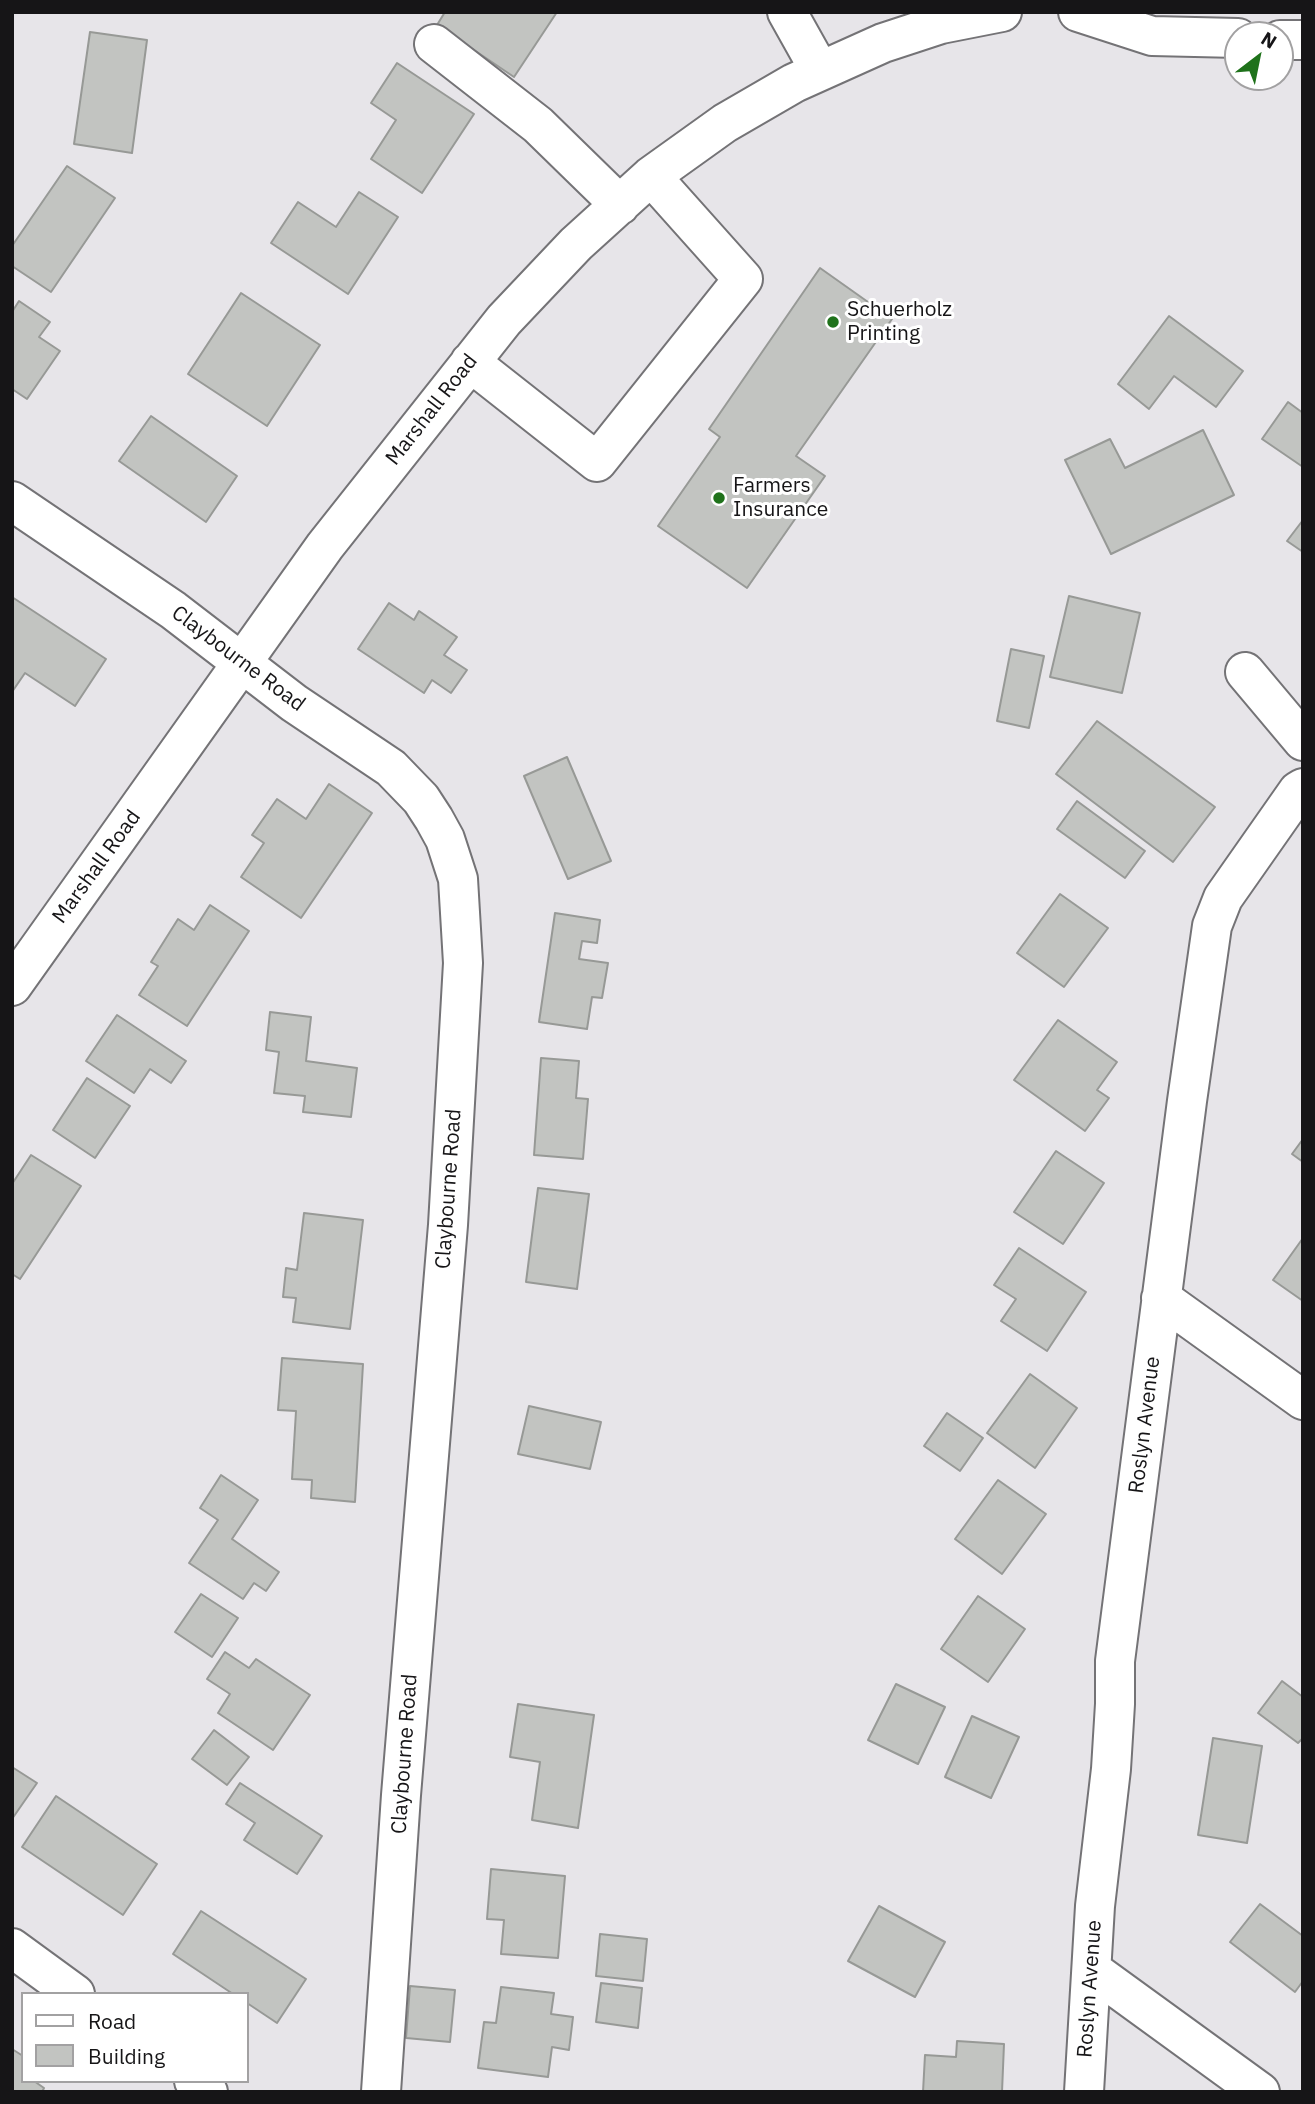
<!DOCTYPE html>
<html>
<head>
<meta charset="utf-8">
<style>
  body { margin:0 }
  #map { position:relative; width:1315px; height:2104px; overflow:hidden; background:#e7e5e9; font-family:"IBM Plex Sans",sans-serif }
  canvas { display:block }
  .frame { position:absolute; inset:0; border:14px solid #161517; pointer-events:none }
  .legend { position:absolute; left:21px; top:1992px; width:228px; height:91px; box-sizing:border-box; background:#fff; border:2px solid #a2a1a2; margin:0; padding:9px 12px; list-style:none; font-size:21px; color:#161517 }
  .legend li { display:flex; align-items:center; gap:14px; height:35px }
  .legend b { width:35px; border:2px solid #a2a1a2 }
  .north { position:absolute; left:1224px; top:21px; width:70px; height:70px; box-sizing:border-box; background:#fff; border:2px solid #a2a1a2; border-radius:50%; rotate:32deg; font-size:19px; font-weight:700; line-height:28px; text-align:center; color:#161517 }
  .north::after { content:''; display:block; margin:auto; width:24px; height:32px; background:#1f721b; clip-path:polygon(50% 0,100% 100%,50% 72%,0 100%) }
</style>
</head>
<body>
<div id="map">
<canvas width="1315" height="2104"></canvas>
<div class="frame"></div>
<ul class="legend">
<li><b style="height:9px;background:#fff"></b>Road</li>
<li><b style="height:19px;background:#c2c4c1"></b>Building</li>
</ul>
<div class="north">N</div>
</div>
<script>
const c = document.querySelector('canvas').getContext('2d');
c.lineJoin = 'round';
function paint(path, color) {
  c.fillStyle = color;
  c.fill(path, 'evenodd');
}
function stroke(path, color, width, dash) {
  c.strokeStyle = color;
  c.lineWidth = width;
  c.lineCap = dash ? 'butt' : 'round';
  c.setLineDash(dash || []);
  c.stroke(path);
}
function write(font, color, halo, rows, align = 'center') {
  c.font = font + ' "IBM Plex Sans",sans-serif';
  c.lineWidth = 6;
  c.setLineDash([]);
  c.textBaseline = 'middle';
  c.strokeStyle = halo;
  c.fillStyle = color;
  for (const [text, x, y, turn = 0] of rows) {
    c.save();
    c.translate(x, y);
    c.rotate((+turn || 0) * Math.PI / 180);
    c.textAlign = isNaN(turn) ? turn : align;
    if (halo) c.strokeText(text, 0, 0);
    c.fillText(text, 0, 0);
    c.restore();
  }
}
const building = new Path2D(`
  M445,12H557L514,77L437,25Z
  M90,32L147,40L132,153L74,144Z
  M397,63L474,114L422,193L371,159L396,120L371,103Z
  M67,166L115,198L51,292L12,266V246Z
  M359,192L398,217L348,294L271,243L298,202L336,227Z
  M820,268L892,319L796,456L825,476L747,588L658,526L720,437L709,429Z
  M241,293L320,345L267,426L188,374Z
  M19,301L50,322L39,337L60,351L27,399L12,389V312Z
  M1169,316L1243,371L1216,407L1174,376L1149,409L1118,384Z
  M1288,402L1303,413V467L1262,439Z
  M151,416L237,476L206,522L119,461Z
  M1203,430L1234,495L1111,554L1065,460L1110,439L1125,468Z
  M1303,520V552L1287,541Z
  M1069,596L1140,613L1122,693L1050,677Z
  M12,597L106,659L75,706L25,673L12,692Z
  M389,603L414,620L419,611L457,637L444,655L467,670L451,693L432,680L424,693L358,649Z
  M1011,649L1044,656L1029,728L997,721Z
  M1097,721L1215,807L1173,862L1056,774Z
  M567,757L611,861L568,879L524,776Z
  M329,784L372,813L301,918L241,877L264,843L252,835L277,799L306,819Z
  M1077,801L1145,851L1125,878L1057,829Z
  M1060,894L1108,928L1064,987L1017,953Z
  M210,905L249,931L187,1026L139,995L158,966L151,962L178,919L194,930Z
  M555,913L600,920L597,943L582,941L579,959L608,963L602,998L592,997L587,1029L539,1022Z
  M270,1012L311,1017L306,1061L357,1068L351,1117L303,1112L305,1096L274,1093L279,1052L266,1050Z
  M117,1015L186,1061L171,1083L150,1069L134,1093L86,1061Z
  M1058,1020L1117,1062L1097,1090L1109,1098L1085,1131L1014,1080Z
  M541,1058L579,1061L576,1098L588,1099L583,1159L534,1155Z
  M87,1078L130,1106L95,1158L53,1130Z
  M1303,1139V1162L1292,1154Z
  M1056,1151L1104,1183L1063,1244L1014,1212Z
  M31,1155L81,1186L20,1279L12,1274V1184Z
  M538,1188L589,1194L577,1289L526,1282Z
  M304,1213L363,1220L350,1329L293,1322L296,1298L283,1297L286,1268L297,1270Z
  M1303,1238V1301L1273,1280Z
  M1019,1248L1086,1292L1047,1351L1001,1321L1016,1299L994,1285Z
  M282,1358L363,1364L355,1502L311,1498L312,1480L292,1479L296,1411L278,1410Z
  M1030,1374L1077,1408L1035,1468L987,1433Z
  M529,1406L601,1422L590,1469L518,1454Z
  M947,1413L983,1438L960,1471L924,1446Z
  M221,1475L258,1500L232,1539L279,1572L266,1591L254,1583L243,1599L189,1563L218,1520L200,1508Z
  M998,1480L1046,1514L1002,1574L955,1539Z
  M201,1594L238,1618L212,1657L175,1632Z
  M978,1596L1025,1629L988,1682L941,1649Z
  M225,1652L249,1668L256,1659L310,1695L273,1750L218,1713L230,1694L207,1679Z
  M1282,1681L1303,1697V1738L1298,1743L1258,1713Z
  M896,1684L945,1707L918,1764L868,1740Z
  M518,1704L594,1715L578,1828L532,1820L540,1762L510,1757Z
  M972,1716L1019,1737L991,1798L945,1777Z
  M214,1730L249,1757L227,1785L192,1759Z
  M1213,1738L1262,1746L1247,1843L1198,1835Z
  M12,1767L37,1783L12,1819Z
  M240,1783L322,1836L297,1874L244,1840L255,1823L226,1804Z
  M56,1796L157,1864L123,1915L22,1847Z
  M491,1869L565,1876L558,1958L501,1954L504,1920L487,1919Z
  M1260,1904L1303,1936V1981L1295,1992L1230,1942Z
  M879,1906L945,1942L915,1997L848,1961Z
  M201,1911L306,1979L277,2023L247,2003V1994H233L173,1954Z
  M600,1934L647,1939L643,1981L596,1976Z
  M601,1983L642,1988L638,2028L596,2022Z
  M410,1986L455,1990L450,2042L406,2038Z
  M501,1987L554,1993L551,2014L573,2017L569,2050L552,2047L548,2077L478,2068L484,2022L496,2023Z
  M957,2041L1004,2044L1002,2092H923L925,2055L956,2057Z
  M12,2049L23,2056V2081H34L44,2088L42,2092H12Z`);
paint(building, '#c2c4c1');
stroke(building, '#979996', 2);
const minor = new Path2D(`
  M787,12L820,71
  M1078,12L1152,36L1238,38
  M1280,40H1303
  M434,44L538,125L620,205
  M470,362L597,462L743,279L651,176
  M12,501L173,610L294,703L391,768L421,799L434,819L445,839L458,879L463,963L448,1225L401,1795L381,2092
  M1245,672L1303,741
  M12,986L325,546L504,320L576,244L651,176L725,123L794,83L883,43L941,24L1002,12
  M1161,1298L1303,1400
  M12,1948L75,1994
  M1092,1970L1260,2092
  M194,2081L208,2092
  M1084,2092L1095,1906L1111,1769L1115,1704V1661L1187,1101L1212,926L1223,898L1298,791L1303,788`);
stroke(minor, '#747376', 42);
stroke(minor, '#fff', 38);
for (const [x, y, r, color] of [
  [833,322,7,"#1f721b"],
  [719,498,7,"#1f721b"]
]) {
  const dot = new Path2D();
  dot.arc(x, y, r, 0, 2 * Math.PI);
  c.fillStyle = color;
  c.fill(dot);
  stroke(dot, '#fff', 2.5);
}
write('21px', '#161517', '#fff', [
  ["Schuerholz",847,310],
  ["Printing",847,334],
  ["Farmers",733,486],
  ["Insurance",733,510]
], 'left');
write('21px', '#161517', '#fff', [
  ["Marshall Road",432,410,-52],
  ["Claybourne Road",238,659,37],
  ["Marshall Road",97,867,-54],
  ["Claybourne Road",449,1189,-86],
  ["Roslyn Avenue",1145,1425,-83],
  ["Claybourne Road",405,1754,-86],
  ["Roslyn Avenue",1090,1989,-86]
]);
</script>
</body>
</html>
